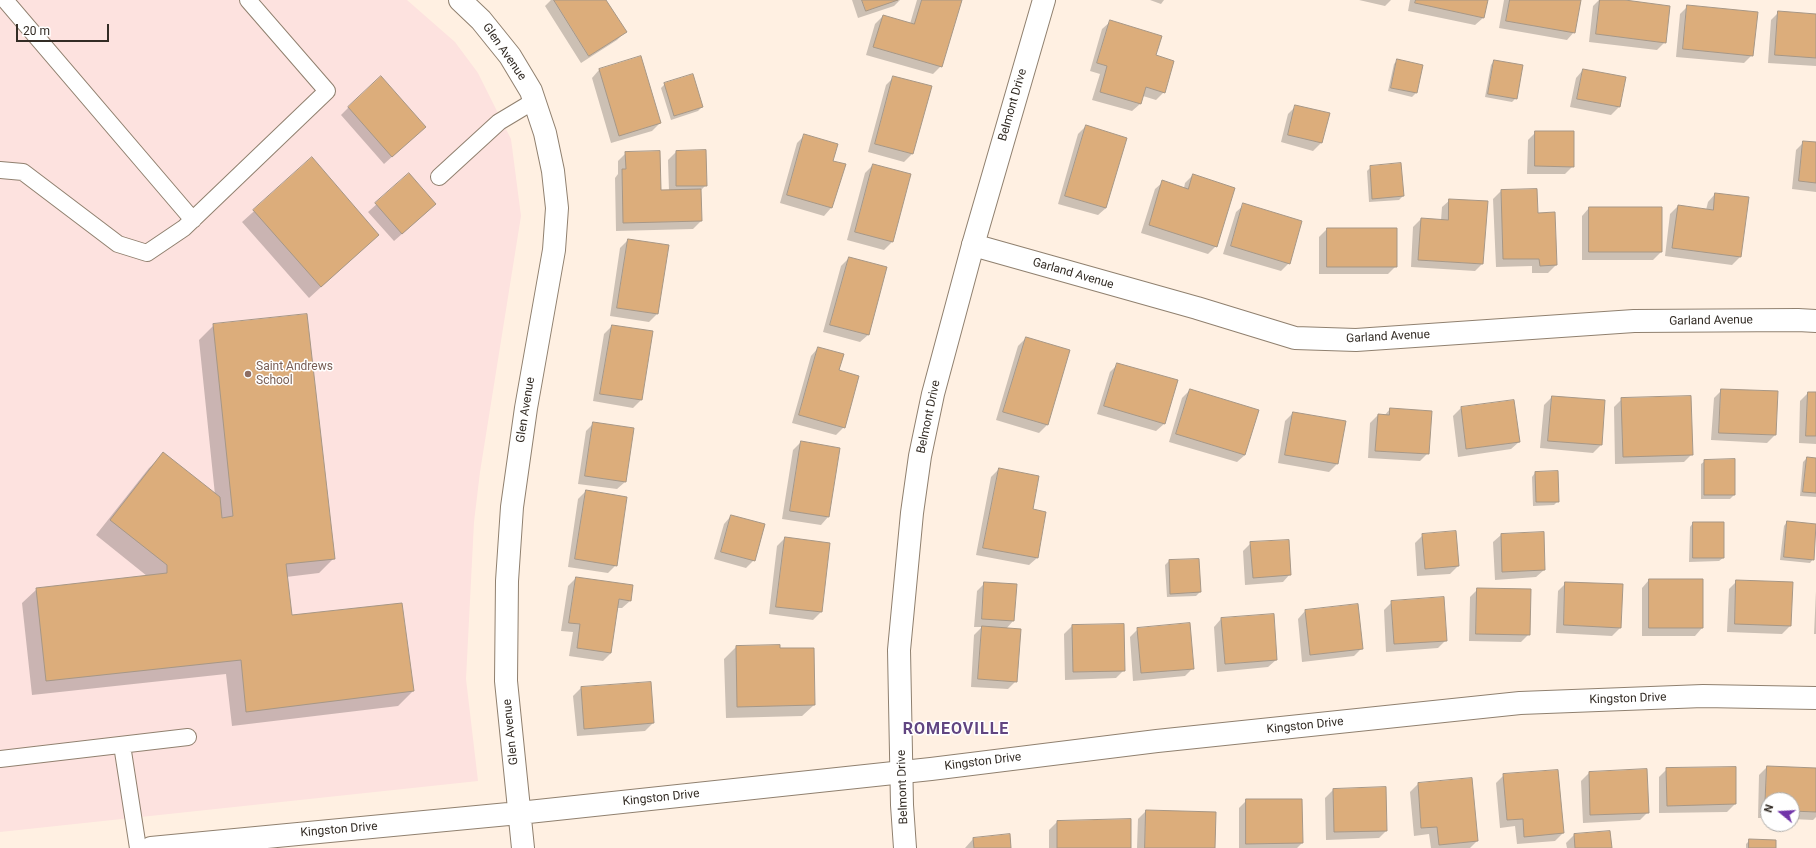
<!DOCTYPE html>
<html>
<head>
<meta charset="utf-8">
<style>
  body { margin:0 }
  #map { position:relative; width:1816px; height:848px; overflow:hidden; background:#fff0e2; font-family:Roboto,sans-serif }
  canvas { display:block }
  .north { position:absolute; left:1760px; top:792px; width:40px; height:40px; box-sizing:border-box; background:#fff; border:1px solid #adaba8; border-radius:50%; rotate:288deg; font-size:11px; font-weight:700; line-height:16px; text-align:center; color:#332c25 }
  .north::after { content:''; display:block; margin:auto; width:14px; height:18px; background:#7134a9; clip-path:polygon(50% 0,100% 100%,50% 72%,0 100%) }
  .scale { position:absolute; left:16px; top:24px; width:93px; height:18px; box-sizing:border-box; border:2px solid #332c25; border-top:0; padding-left:5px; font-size:12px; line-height:14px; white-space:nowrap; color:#332c25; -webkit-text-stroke:3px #fff; paint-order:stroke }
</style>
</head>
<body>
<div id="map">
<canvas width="1816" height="848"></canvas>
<div class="north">N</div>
<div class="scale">20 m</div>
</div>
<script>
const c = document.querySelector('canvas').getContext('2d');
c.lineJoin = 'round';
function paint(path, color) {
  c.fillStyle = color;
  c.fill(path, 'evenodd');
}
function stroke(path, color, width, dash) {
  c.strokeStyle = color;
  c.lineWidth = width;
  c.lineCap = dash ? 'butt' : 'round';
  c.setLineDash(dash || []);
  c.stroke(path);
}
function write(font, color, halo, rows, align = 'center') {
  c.font = font + ' Roboto,sans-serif';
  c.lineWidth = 3;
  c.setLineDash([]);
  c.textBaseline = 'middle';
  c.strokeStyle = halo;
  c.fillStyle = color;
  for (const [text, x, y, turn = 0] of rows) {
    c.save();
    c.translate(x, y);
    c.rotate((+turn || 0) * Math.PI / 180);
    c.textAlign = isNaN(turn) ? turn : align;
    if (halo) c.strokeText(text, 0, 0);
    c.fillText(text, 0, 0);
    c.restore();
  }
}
paint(new Path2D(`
  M0,0H407L455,42L478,73L511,139L521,216L480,472L474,522L466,679L478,781L0,832Z`), '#fde2df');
paint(new Path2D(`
  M551,0H605L625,32L617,40L581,63L545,6Z
  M852,0H900L894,6L858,18Z
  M917,0H961L941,66L933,74L866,55L875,24L883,16L910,24Z
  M1150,0H1164L1161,4Z
  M1359,0H1391L1385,6Z
  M1410,0H1486L1483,18L1475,25L1408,11Z
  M1504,0H1580L1574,32L1567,40L1499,28Z
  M1599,0H1617L1665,42L1657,50L1589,42L1593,6Z
  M1688,6L1752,55L1744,63L1676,57L1680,14Z
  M1779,12L1816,15V66L1768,63L1771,20Z
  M1110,22L1155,56L1164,92L1156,100L1143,96L1140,104L1132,111L1092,100L1100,74L1090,71L1102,29Z
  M1398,60L1422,66L1416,93L1412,97L1388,91L1394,64Z
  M1494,61L1516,98L1512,102L1485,97L1491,65Z
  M599,70L660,123L652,131L611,143L592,78Z
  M1583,70L1625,78L1619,107L1611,115L1570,107L1576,78Z
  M894,77L912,154L904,162L868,152L886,85Z
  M665,84L702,107L698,111L671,120L661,88Z
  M1296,106L1321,143L1313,151L1281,142L1288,114Z
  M349,107L416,135L384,164L341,115Z
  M1086,126L1106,208L1098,215L1058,204L1078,134Z
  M1536,132L1573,166L1565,174H1527L1528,140Z
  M805,135L832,161L831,208L824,216L780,203L797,143Z
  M1804,142L1816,143V192L1792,189L1796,150Z
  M676,152L706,185L700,191L701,221L693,229L616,231L615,178L618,174V161L626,153L660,191H669L668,160Z
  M312,159L366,246L309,298L242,222Z
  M873,165L892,242L884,250L847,240L865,173Z
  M1371,167L1403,196L1399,200L1369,202L1367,171Z
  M409,175L427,212L394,241L368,212Z
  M1193,175L1216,246L1208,254L1141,233L1155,189L1163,182L1184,188L1185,183Z
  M1501,191L1537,214L1556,265L1548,273H1532V266L1496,267L1493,199Z
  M1715,194L1748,198L1740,257L1732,265L1665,256L1670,214L1678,206L1706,210L1708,202Z
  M1450,200L1482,264L1475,271L1411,267L1413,227L1421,219L1441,221L1442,207Z
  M1244,205L1289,263L1281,271L1223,254L1236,212Z
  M1589,208L1661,252L1653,260H1582V216Z
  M1327,229L1396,266L1388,274H1319V237Z
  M628,240L657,314L649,322L610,316L620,248Z
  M849,258L868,335L860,342L823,332L841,266Z
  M214,325L333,559L319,573L286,577L291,616L413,691L398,706L232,726L226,674L32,695L22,603L37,589L147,576L96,535L149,468L164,454L215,495L199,340Z
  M612,326L641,400L633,408L593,401L604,334Z
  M1026,338L1069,350L1047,425L1039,433L996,420L1018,346Z
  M818,348L838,371L844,427L836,435L792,423L811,356Z
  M1118,364L1164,424L1156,431L1097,414L1110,372Z
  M1190,390L1245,455L1237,462L1169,442L1182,398Z
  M1722,390L1775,435L1767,443L1711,440L1714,398Z
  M1808,393H1816V444L1799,443L1800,401Z
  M1552,397L1601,445L1593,453L1540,448L1544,405Z
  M1622,399L1692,454L1684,462L1615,464L1614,407Z
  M1461,408L1519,442L1511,449L1458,457L1453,416Z
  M1390,409L1428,453L1420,461L1368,458L1370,423L1378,415L1384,416Z
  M1293,413L1337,464L1329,472L1278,463L1285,421Z
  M594,423L625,482L617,489L578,484L586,431Z
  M801,442L828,517L821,525L782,519L793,450Z
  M1807,458L1816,459V497L1800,496L1803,462Z
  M1734,460V495L1730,499H1701V464L1705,461Z
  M999,469L1032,510L1037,558L1029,565L976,555L991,477Z
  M1535,473L1558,501L1554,505L1533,506L1532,477Z
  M586,491L616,565L608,573L568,567L578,499Z
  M731,516L754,560L746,568L714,559L724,524Z
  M1787,522L1816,525L1813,559L1810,563L1780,560L1784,526Z
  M1693,523L1723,558L1719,561L1689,562L1690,527Z
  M1423,535L1458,566L1450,574L1417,576L1415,543Z
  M1501,535L1544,570L1536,577L1495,580L1493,542Z
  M785,538L821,612L813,620L769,614L777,546Z
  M1251,543L1290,574L1283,582L1245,585L1243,551Z
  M1198,560L1200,592L1196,596L1167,597L1165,565L1169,561Z
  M576,578L630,601L622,608H617L611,653L603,661L569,656L573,632L561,631L568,586Z
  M1649,580L1702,628L1695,636H1642V588Z
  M1737,581L1790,626L1782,634L1727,632L1729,589Z
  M985,583L1013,621L1006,629L1016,681L1008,689L971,687L974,635L982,627H974L977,591Z
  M1566,583L1620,628L1612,636L1556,633L1558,591Z
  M1478,589L1529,634L1521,642L1469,641L1470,597Z
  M1816,591V634H1814Z
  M1392,602L1446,640L1438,648L1386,652L1384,610Z
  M1305,611L1362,648L1354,656L1302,662L1298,619Z
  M1221,619L1276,660L1268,667L1217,672L1214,627Z
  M1123,625L1124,670L1116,678L1065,680L1064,634L1072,626Z
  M1138,629L1193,668L1185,676L1133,681L1130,637Z
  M736,647L779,649L814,705L802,716L726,718L724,659Z
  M581,688L653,723L645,731L577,736L573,696Z
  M1767,767L1816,769V817L1813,820L1792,819V800H1768V818H1758L1759,775Z
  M1667,769L1735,804L1727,812L1659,813V777Z
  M1589,773L1648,812L1640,820L1583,823L1581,781Z
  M1504,775L1563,833L1555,841L1517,844L1515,826L1500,828L1496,783Z
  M1418,784L1477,841L1470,848H1431L1429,834L1414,836L1410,792Z
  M1333,790L1386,831L1379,838L1326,840L1325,798Z
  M1247,800L1302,843L1297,848H1239V808Z
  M1146,811L1214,848H1137L1138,819Z
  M1057,822L1130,848H1049V830Z
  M1574,835L1611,848H1567L1566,843Z
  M973,839L1010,848H965Z
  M1750,840L1775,848H1746V844Z`), '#0003');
const building = new Path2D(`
  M554,0H606L627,32L589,56Z
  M862,0H898L866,11Z
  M922,0H962L942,67L873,47L883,15L914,24Z
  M1416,0H1488L1484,18L1415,3Z
  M1510,0H1581L1575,33L1506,21Z
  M1600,0H1625L1670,6L1666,43L1596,34Z
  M1687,5L1758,12L1753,56L1683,49Z
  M1778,11L1816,14V58L1775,55Z
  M1110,20L1162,36L1156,55L1174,61L1165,93L1146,87L1141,104L1100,92L1107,66L1097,63Z
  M641,56L661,123L619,136L599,69Z
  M1397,59L1423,65L1417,93L1391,88Z
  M1494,60L1523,65L1517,99L1488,94Z
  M1583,69L1626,77L1620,107L1577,99Z
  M693,74L703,107L674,116L664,83Z
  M381,76L426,127L392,157L348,107Z
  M893,76L932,86L913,154L875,144Z
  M1295,105L1330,113L1322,143L1288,135Z
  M1086,125L1127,138L1106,208L1065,196Z
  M1535,131H1574V167L1535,166Z
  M804,134L838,144L833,161L846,164L832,208L787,195Z
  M1803,141L1816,142V183L1799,181Z
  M706,150L707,186H676V151Z
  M660,151L661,190L701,189L702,221L623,223L622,169H626L625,152Z
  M312,157L379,235L321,287L253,210Z
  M1401,163L1404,196L1372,199L1370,166Z
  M873,164L911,174L893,242L855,232Z
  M409,173L436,204L402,234L375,203Z
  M1193,174L1235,188L1217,247L1149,225L1162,180L1188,189Z
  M1537,189L1538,213L1555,212L1557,265L1540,266L1539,259H1503L1501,190Z
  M1715,193L1749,197L1741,257L1672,248L1678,205L1713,210Z
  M1449,199L1488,201L1483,264L1418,260L1421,218L1448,220Z
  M1243,203L1302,221L1290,264L1231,246Z
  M1589,207H1662V252H1589Z
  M1327,228H1397V267H1327Z
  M628,239L669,245L658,314L617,308Z
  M849,257L887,267L869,335L830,325Z
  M307,314L335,559L286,564L292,615L402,603L414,691L246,712L241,660L46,681L36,588L167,573V565L110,520L163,452L220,497L222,518L233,516L213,324Z
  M612,325L653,331L642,400L600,394Z
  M1026,337L1070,350L1048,425L1003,412Z
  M818,347L844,354L839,370L859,376L845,428L799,415Z
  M1117,363L1178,380L1165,424L1104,406Z
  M1190,389L1259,410L1245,455L1176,434Z
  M1721,389L1778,391L1776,435L1719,433Z
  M1808,392H1816V436H1806Z
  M1552,396L1605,400L1602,445L1548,441Z
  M1691,396L1693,455L1623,457L1621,398Z
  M1514,400L1520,442L1466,449L1461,407Z
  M1390,408L1432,411L1429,454L1375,451L1378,414L1389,415Z
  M1293,412L1346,421L1338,464L1285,455Z
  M593,422L634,428L626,482L585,476Z
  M801,441L840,448L829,517L790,511Z
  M1807,457L1816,458V493L1803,492Z
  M1735,459V495H1704V460Z
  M999,468L1039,476L1033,509L1046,512L1038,558L983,548Z
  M1558,471L1559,502H1536L1535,472Z
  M586,490L627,497L617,566L575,559Z
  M731,515L765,524L755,561L721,552Z
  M1787,521L1816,524L1814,560L1784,557Z
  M1693,522H1724V558H1693Z
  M1456,531L1459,566L1425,569L1422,534Z
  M1544,532L1545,570L1502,572L1501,534Z
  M785,537L830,543L822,612L776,607Z
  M1289,540L1291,575L1253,578L1250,542Z
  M1199,559L1201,592L1170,594L1169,560Z
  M576,577L633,585L631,601L619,599L611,653L577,648L580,624L569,623Z
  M1649,579H1703V628H1649Z
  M1736,580L1793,582L1791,626L1735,624Z
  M984,582L1017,584L1014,621L982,619Z
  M1565,582L1623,584L1621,628L1564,625Z
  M1477,588L1531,589L1530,635L1476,634Z
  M1444,597L1447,641L1394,644L1391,601Z
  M1358,604L1363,649L1310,655L1305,610Z
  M1274,614L1277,660L1225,664L1221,618Z
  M1190,623L1194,669L1141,673L1137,628Z
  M1124,624L1125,671L1073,672L1072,625Z
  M982,626L1021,629L1017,682L978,679Z
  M780,645V648H814L815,705L737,707L736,646Z
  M651,682L654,723L584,729L581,687Z
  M1767,766L1816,768V812L1792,811V800H1768V810H1765Z
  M1736,767V804L1667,806L1666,768Z
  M1647,769L1649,813L1590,815L1589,772Z
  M1558,770L1564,833L1524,837L1523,819L1507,820L1503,774Z
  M1472,778L1478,841L1439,845L1437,827L1421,828L1418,783Z
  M1386,787L1387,831L1334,832L1333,789Z
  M1246,799H1302L1303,843L1246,844Z
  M1146,810L1216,812L1215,848H1145Z
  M1131,819V848H1057V821Z
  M1610,831L1612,848H1575L1574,834Z
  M1010,834L1011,848H974L973,838Z
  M1749,839L1776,840V848H1749Z`);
paint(building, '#dcad7b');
stroke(building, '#a79786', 1);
const service = new Path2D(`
  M5,0L193,220
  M0,170L23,172L118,244L147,253L184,228L327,91L248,0
  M439,177L499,122L534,101
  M122,745L138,848
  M0,759L188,737`);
const minor = new Path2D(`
  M460,0L481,20L510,56L531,91L545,133L553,171L557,208L554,250L526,408L512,507L507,581L506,681L523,848
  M973,245L1197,308L1295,338L1356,340L1634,321L1798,320L1816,321
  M151,848L519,813L931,769L1157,741L1520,703L1703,696L1816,698`);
const tertiary = new Path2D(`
  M905,848L902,805L899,650L912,513L920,456L933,394L973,245L1044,0`);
stroke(service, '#90806f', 18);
stroke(minor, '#90806f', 24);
stroke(tertiary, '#90806f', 24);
stroke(service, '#fff', 16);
stroke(minor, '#fff', 22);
stroke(tertiary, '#fff', 22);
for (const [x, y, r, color] of [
  [248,374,4,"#8d6e63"]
]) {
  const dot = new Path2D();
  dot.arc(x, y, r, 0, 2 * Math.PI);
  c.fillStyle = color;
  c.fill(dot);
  stroke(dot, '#fff', 1.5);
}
write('12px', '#332c25', '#fff', [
  ["Glen Avenue",504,52,55],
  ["Belmont Drive",1013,105,-74],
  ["Garland Avenue",1073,274,16],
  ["Garland Avenue",1711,321,-1],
  ["Garland Avenue",1388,337,-3],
  ["Glen Avenue",526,410,-81],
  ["Belmont Drive",929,417,-78],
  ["Kingston Drive",1628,699,-2],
  ["Kingston Drive",1305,726,-6],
  ["Glen Avenue",511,732,-96],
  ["Kingston Drive",983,762,-7],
  ["Belmont Drive",903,787,-92],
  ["Kingston Drive",661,798,-6],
  ["Kingston Drive",339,830,-5]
]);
write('12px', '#785e54', '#fff', [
  ["Saint Andrews",256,367],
  ["School",256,381]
], 'left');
c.letterSpacing = '1px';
write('bold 16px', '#614581', '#fff', [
  ["ROMEOVILLE",956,730]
]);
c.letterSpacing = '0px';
</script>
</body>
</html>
